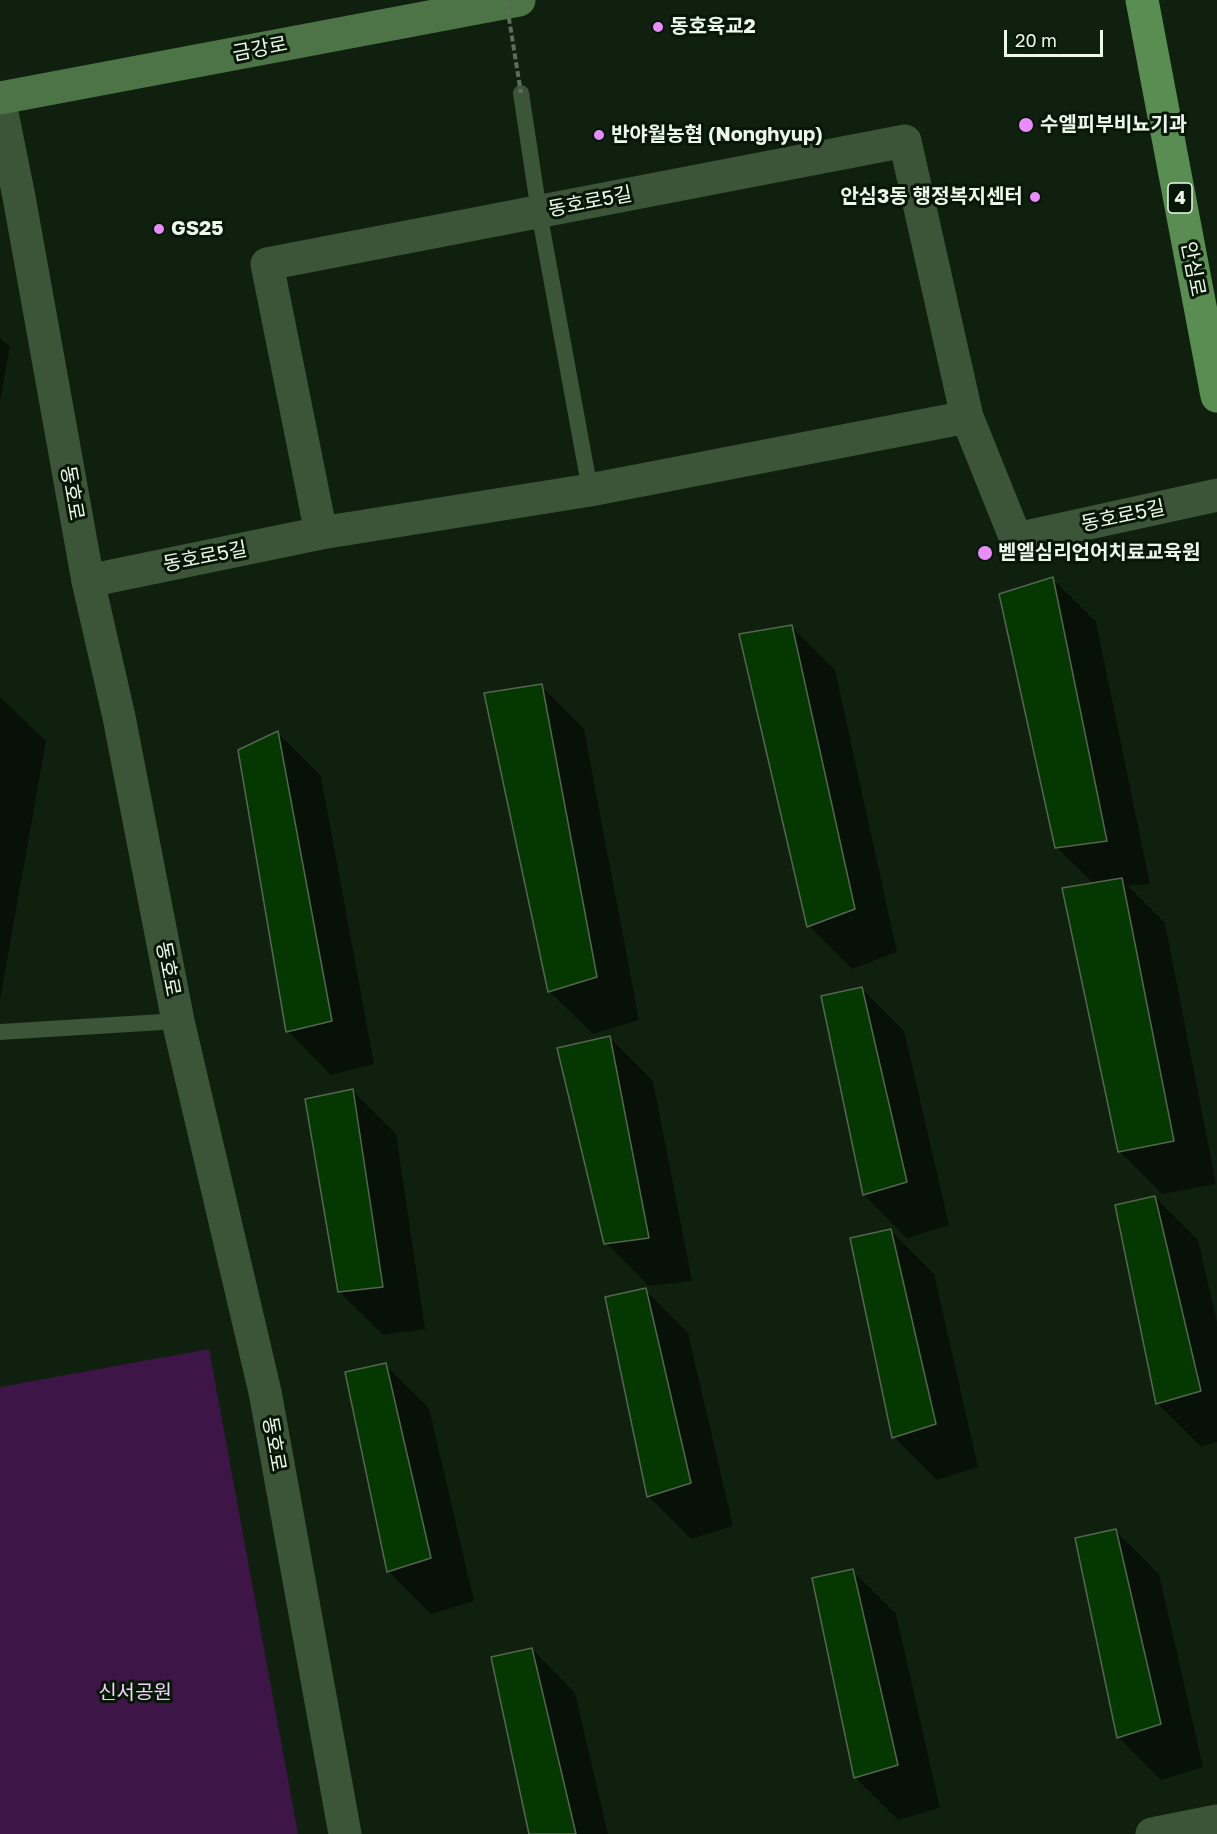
<!DOCTYPE html>
<html>
<head>
<meta charset="utf-8">
<style>
  body { margin:0 }
  #map { position:relative; width:1217px; height:1834px; overflow:hidden; background:#10200e; font-family:"Golos Text",sans-serif }
  canvas { display:block }
  .scale { position:absolute; left:1004px; top:30px; width:99px; height:27px; box-sizing:border-box; border:3px solid #edf8eb; border-top:0; padding-left:8px; font-size:18px; line-height:21px; white-space:nowrap; color:#edf8eb; -webkit-text-stroke:4px #071706; paint-order:stroke }
</style>
</head>
<body>
<div id="map">
<canvas width="1217" height="1834"></canvas>
<div class="scale">20 m</div>
</div>
<script>
const c = document.querySelector('canvas').getContext('2d');
c.lineJoin = 'round';
function paint(path, color) {
  c.fillStyle = color;
  c.fill(path, 'evenodd');
}
function stroke(path, color, width, dash) {
  c.strokeStyle = color;
  c.lineWidth = width;
  c.lineCap = dash ? 'butt' : 'round';
  c.setLineDash(dash || []);
  c.stroke(path);
}
function write(font, color, halo, rows, align = 'center') {
  c.font = font + ' "Golos Text","Noto Sans KR",sans-serif';
  c.lineWidth = 6;
  c.setLineDash([]);
  c.textBaseline = 'middle';
  c.strokeStyle = halo;
  c.fillStyle = color;
  for (const [text, x, y, turn = 0] of rows) {
    c.save();
    c.translate(x, y);
    c.rotate((+turn || 0) * Math.PI / 180);
    c.textAlign = isNaN(turn) ? turn : align;
    if (halo) c.strokeText(text, 0, 0);
    c.fillText(text, 0, 0);
    c.restore();
  }
}
paint(new Path2D(`
  M209,1349L298,1834H0V1387Z`), '#3d1546');
paint(new Path2D(`
  M0,338L10,347L0,401Z
  M1053,579L1096,622L1150,884L1128,886L1165,923L1216,1184L1162,1194L1119,1151L1094,884L1056,847Z
  M792,627L835,670L897,952L852,969L809,926L741,636Z
  M541,686L584,729L639,1020L593,1034L549,991Z
  M0,697L46,741L0,1000Z
  M278,733L321,776L374,1064L331,1075L288,1031Z
  M861,988L904,1031L949,1225L907,1238L864,1195Z
  M610,1038L653,1081L692,1281L649,1286L606,1243Z
  M353,1091L396,1134L425,1329L383,1335L339,1292Z
  M1155,1197L1198,1240L1217,1322V1442L1201,1447L1158,1404L1116,1206Z
  M891,1231L934,1274L978,1467L937,1480L894,1437Z
  M645,1290L688,1333L733,1526L691,1539L648,1496Z
  M385,1365L429,1408L474,1601L431,1614L388,1571Z
  M1115,1530L1159,1574L1203,1767L1161,1780L1118,1737Z
  M853,1571L896,1614L940,1808L898,1820L855,1777Z
  M532,1649L575,1693L608,1834H530Z`), '#0007');
const building = new Path2D(`
  M1053,577L1107,841L1055,848L999,594Z
  M792,625L855,909L807,927L739,634Z
  M542,684L597,977L548,992L484,693Z
  M278,731L332,1021L286,1032L238,750Z
  M1122,878L1174,1141L1118,1152L1062,888Z
  M862,987L907,1182L863,1195L821,996Z
  M610,1036L649,1238L604,1244L557,1048Z
  M353,1089L383,1287L338,1292L305,1099Z
  M1155,1196L1201,1391L1156,1404L1115,1205Z
  M891,1229L936,1424L892,1438L850,1238Z
  M646,1288L691,1483L647,1497L605,1297Z
  M386,1363L431,1558L387,1572L345,1372Z
  M1116,1529L1161,1724L1117,1738L1075,1538Z
  M853,1569L898,1765L854,1778L812,1578Z
  M532,1648L576,1834H529L491,1657Z`);
paint(building, '#053700');
stroke(building, '#536650', 1.5);
stroke(new Path2D(`
  M521,93L539,212L590,490
  M0,1032L178,1021`), '#3c5438', 16);
stroke(new Path2D(`
  M967,417L1016,539L1217,495
  M88,581L321,533L590,490L967,417L905,141L267,264L321,533`), '#3c5438', 33);
stroke(new Path2D(`
  M0,103L19,197L88,581L119,717L178,1021L265,1392L345,1834
  M1152,1834L1217,1821`), '#3c5438', 33);
stroke(new Path2D(`
  M0,98L519,0`), '#4c7446', 33);
stroke(new Path2D(`
  M1142,0L1217,396`), '#598d51', 33);
stroke(new Path2D(`
  M506,0L521,93`), '#5e6c5c', 4, [6, 3]);
for (const [x, y, r, color] of [
  [658,27,6,"#e98dfe"],
  [1026,125,8,"#e98dfe"],
  [599,135,6,"#e98dfe"],
  [1035,197,6,"#e98dfe"],
  [159,229,6,"#e98dfe"],
  [985,553,8,"#e98dfe"]
]) {
  const dot = new Path2D();
  dot.arc(x, y, r, 0, 2 * Math.PI);
  c.fillStyle = color;
  c.fill(dot);
  stroke(dot, '#071706', 2);
}
for (const [x, y, w] of [
  [1180,198,24]
]) {
  const box = new Path2D();
  box.roundRect(x - w / 2, y - 15, w, 30, 4.5);
  c.fillStyle = '#071706';
  c.fill(box);
  stroke(box, '#edf8eb', 1.5);
}
write('bold 18px', '#edf8eb', null, [
  ["4",1180,198]
]);
write('bold 20px', '#edf8eb', '#071706', [
  ["동호육교2",670,27],
  ["수엘피부비뇨기과",1040,125],
  ["반야월농협 (Nonghyup)",611,135],
  ["안심3동 행정복지센터",1023,197,"right"],
  ["GS25",171,229],
  ["벧엘심리언어치료교육원",998,553]
], 'left');
write('20px', '#edf8eb', '#071706', [
  ["금강로",260,49,-11],
  ["동호로5길",590,202,-11],
  ["안심로",1193,269,79],
  ["동호로",72,493,80],
  ["동호로5길",1123,516,-12],
  ["동호로5길",205,557,-11],
  ["동호로",168,969,79],
  ["동호로",274,1444,80]
]);
write('20px', '#f1d2f8', '#071706', [
  ["신서공원",135,1693]
]);
</script>
</body>
</html>
